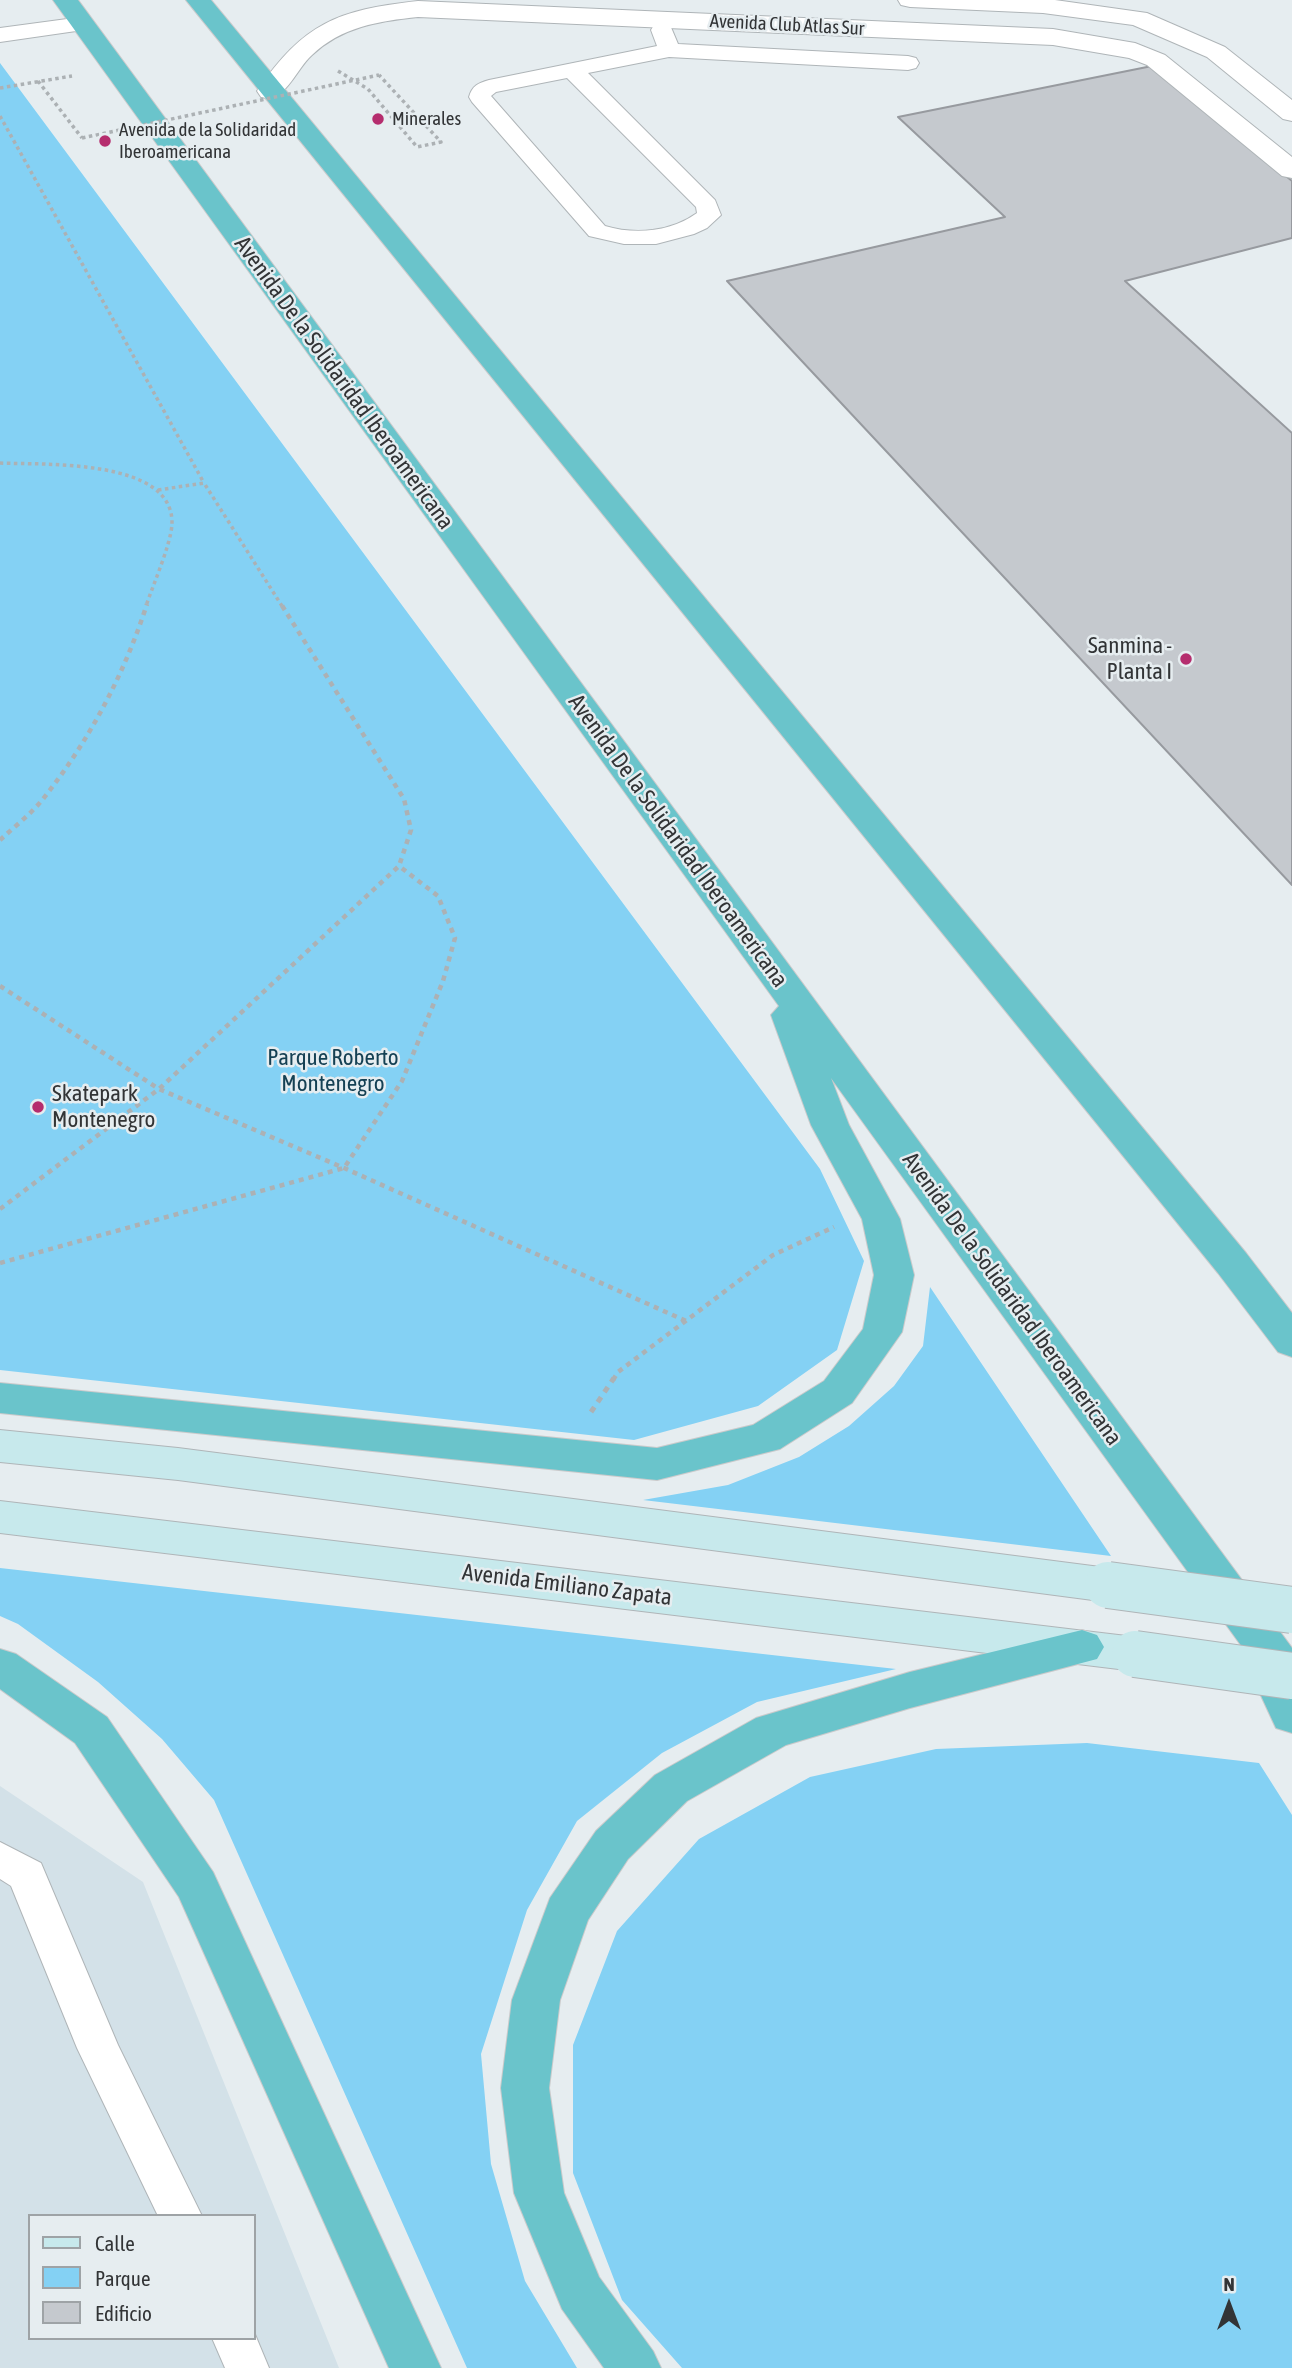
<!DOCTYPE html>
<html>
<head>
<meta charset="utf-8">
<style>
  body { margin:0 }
  #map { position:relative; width:1292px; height:2368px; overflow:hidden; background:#e6edf0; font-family:"Asap Condensed",sans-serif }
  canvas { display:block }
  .legend { position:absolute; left:28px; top:2214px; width:228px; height:126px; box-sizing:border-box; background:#e6edf0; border:2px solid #9ea3a6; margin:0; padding:9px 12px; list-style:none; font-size:21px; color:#323436 }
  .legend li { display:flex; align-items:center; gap:14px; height:35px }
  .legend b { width:35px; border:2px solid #9ea3a6 }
  .north { position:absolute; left:1194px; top:2270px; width:70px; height:70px; -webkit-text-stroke:5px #e6edf0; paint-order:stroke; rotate:0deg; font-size:19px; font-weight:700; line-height:28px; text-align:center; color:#323436 }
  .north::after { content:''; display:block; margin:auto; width:24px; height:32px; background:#323436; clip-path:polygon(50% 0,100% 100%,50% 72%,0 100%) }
</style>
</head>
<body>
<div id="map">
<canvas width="1292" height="2368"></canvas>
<ul class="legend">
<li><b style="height:9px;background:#c7e9ec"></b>Calle</li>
<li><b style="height:19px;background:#84d1f4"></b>Parque</li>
<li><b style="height:19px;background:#c5c9ce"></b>Edificio</li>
</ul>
<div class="north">N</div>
</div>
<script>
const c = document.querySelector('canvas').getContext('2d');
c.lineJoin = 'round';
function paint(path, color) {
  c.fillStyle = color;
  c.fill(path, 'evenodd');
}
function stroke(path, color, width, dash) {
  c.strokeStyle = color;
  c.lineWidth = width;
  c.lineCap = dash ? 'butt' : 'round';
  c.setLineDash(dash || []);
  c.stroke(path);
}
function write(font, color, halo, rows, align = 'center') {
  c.font = font + ' "Asap Condensed",sans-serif';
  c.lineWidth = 5;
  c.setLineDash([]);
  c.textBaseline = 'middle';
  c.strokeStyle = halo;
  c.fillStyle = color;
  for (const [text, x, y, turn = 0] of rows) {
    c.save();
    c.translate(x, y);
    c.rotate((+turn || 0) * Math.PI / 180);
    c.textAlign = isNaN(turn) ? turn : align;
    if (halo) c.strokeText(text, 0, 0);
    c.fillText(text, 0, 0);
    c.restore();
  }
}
paint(new Path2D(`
  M0,1786L143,1882L339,2368H0ZM30,2216H254V2338H30Z`), '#d3e1e8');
paint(new Path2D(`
  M0,63L820,1169L864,1261L837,1350L758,1406L634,1440L0,1370Z
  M930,1287L1111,1556L643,1500L728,1485L799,1457L849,1426L894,1386L923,1346Z
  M0,1568L896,1669L757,1702L662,1753L577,1821L527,1910L481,2054L491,2164L525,2281L577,2368H467L214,1800L162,1739L98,1682L18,1624L0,1616Z
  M1087,1743L1259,1763L1292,1815V2368H682L622,2300L573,2173V2045L617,1931L699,1839L810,1777L936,1749Z`), '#84d1f4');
const building = new Path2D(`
  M1152,66L1292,181V238L1125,281L1292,433V885L727,281L1005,217L898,117Z`);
paint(building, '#c5c9ce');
stroke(building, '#979a9f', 2);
const service = new Path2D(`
  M82,17L90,19L93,24L90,29L0,42V28Z
  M662,23L670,25L678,44L908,56L916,58L919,63L916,68L908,70L669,57L588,73L715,200L721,215L707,228L694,234L656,244H624L589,236L472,102L469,97C472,86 478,83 489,80L657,46L651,30L654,25ZM567,78L696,207L697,213C671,232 635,235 605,226L491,96L496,92Z
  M0,1842L41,1863L118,2045L202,2216H158L77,2048L11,1886L0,1879Z
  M254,2332L269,2368H225L212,2338H254Z`);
const minor = new Path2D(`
  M898,0H1055L1147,13L1225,47L1292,100V121L1283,119L1207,57L1133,25L1043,13L910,7L901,5Z
  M418,1L1053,29L1135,43L1165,55L1292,157V178L1282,176L1147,65L1129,58L1053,45L418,17C379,21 341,27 312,55C295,70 286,103 261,97L257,91C304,23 337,10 418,1Z`);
const secondary = new Path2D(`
  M0,1430L178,1448L1108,1568L1123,1573L1130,1585L1123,1597L1108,1602L178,1480L0,1462Z
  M0,1501L1135,1637L1151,1642L1157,1654L1151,1666L1135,1671L0,1533Z`);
const trunk = new Path2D(`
  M53,0H78L1292,1648V1733L1276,1728L1245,1661L1248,1655L831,1078L849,1125L900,1219L914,1275L902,1332L852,1403L780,1449L657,1480L0,1413V1383L657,1448L753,1425L824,1381L863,1329L874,1275L862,1219L811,1125L771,1015L779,1006Z
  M186,0H211L1246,1253L1292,1313V1357L1278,1352L1218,1273Z
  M1082,1630L1097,1635L1104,1647L1097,1659L910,1708L786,1745L687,1801L628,1859L588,1920L560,2000L549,2088L564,2193L599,2277L653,2351L661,2368H604L562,2309L514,2193L501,2088L512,2000L550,1898L596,1831L655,1775L756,1718L910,1672Z
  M0,1649L16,1654L107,1717L213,1872L441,2368H389L179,1897L75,1743L0,1689Z`);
stroke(service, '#afb5b8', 2);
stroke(minor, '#afb5b8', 2);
stroke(secondary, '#afb5b8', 2);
stroke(trunk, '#cacacb', 2);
stroke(new Path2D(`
  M338,71L368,89L417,147L441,142L379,75
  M38,81L82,138
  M0,88L72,76
  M0,116L204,483
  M0,463C43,465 174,458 172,524C171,544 153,585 146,606
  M158,490L204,483L282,606`), '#acb1b4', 3.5, [3.5, 3.5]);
stroke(new Path2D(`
  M0,840C14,827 31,814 43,799C89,741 124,675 147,604
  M0,986L159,1089L344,1168L686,1321
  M0,1209L159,1089L399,866L411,830L404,799L281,604
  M0,1263L344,1168L402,1081L443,981L455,938L438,896L399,866
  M613,1380L618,1372L773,1255L834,1227`), '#acb1b4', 4.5, [5, 5]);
stroke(new Path2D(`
  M591,1412L614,1378`), '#acb1b4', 5, [6, 6]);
paint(service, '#fff');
paint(minor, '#fff');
paint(secondary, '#c7e9ec');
paint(trunk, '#6ac4cb');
const secondaryBridge = new Path2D(`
  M1108,1585L1292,1610
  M1135,1654L1292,1676`);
stroke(secondaryBridge, '#afb5b8', 48, []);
stroke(new Path2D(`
  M82,138L379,75`), '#acb1b4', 3.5, [3.5, 3.5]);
stroke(secondaryBridge, '#c7e9ec', 46);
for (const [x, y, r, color] of [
  [378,119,7,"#b52d6e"],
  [105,141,7,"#b52d6e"],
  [1186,659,7,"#b52d6e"],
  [38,1107,7,"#b52d6e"]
]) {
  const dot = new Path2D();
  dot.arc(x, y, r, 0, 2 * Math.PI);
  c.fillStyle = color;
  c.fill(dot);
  stroke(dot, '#e6edf0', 2.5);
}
write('19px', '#323436', '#e6edf0', [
  ["Avenida Club Atlas Sur",787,25,3]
]);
write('19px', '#323436', '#e6edf0', [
  ["Minerales",392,119],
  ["Avenida de la Solidaridad",119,130],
  ["Iberoamericana",119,152]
], 'left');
write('23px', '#323436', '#e6edf0', [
  ["Avenida De la Solidaridad Iberoamericana",344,383,54],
  ["Avenida De la Solidaridad Iberoamericana",678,841,54],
  ["Avenida De la Solidaridad Iberoamericana",1012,1299,54],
  ["Avenida Emiliano Zapata",567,1585,7]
]);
write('23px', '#323436', '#e6edf0', [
  ["Sanmina -",1172,646],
  ["Planta I",1172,672],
  ["Skatepark",52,1094,"left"],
  ["Montenegro",52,1120,"left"]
], 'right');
write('23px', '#154154', '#e6edf0', [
  ["Parque Roberto",333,1058],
  ["Montenegro",333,1084]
]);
</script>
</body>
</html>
